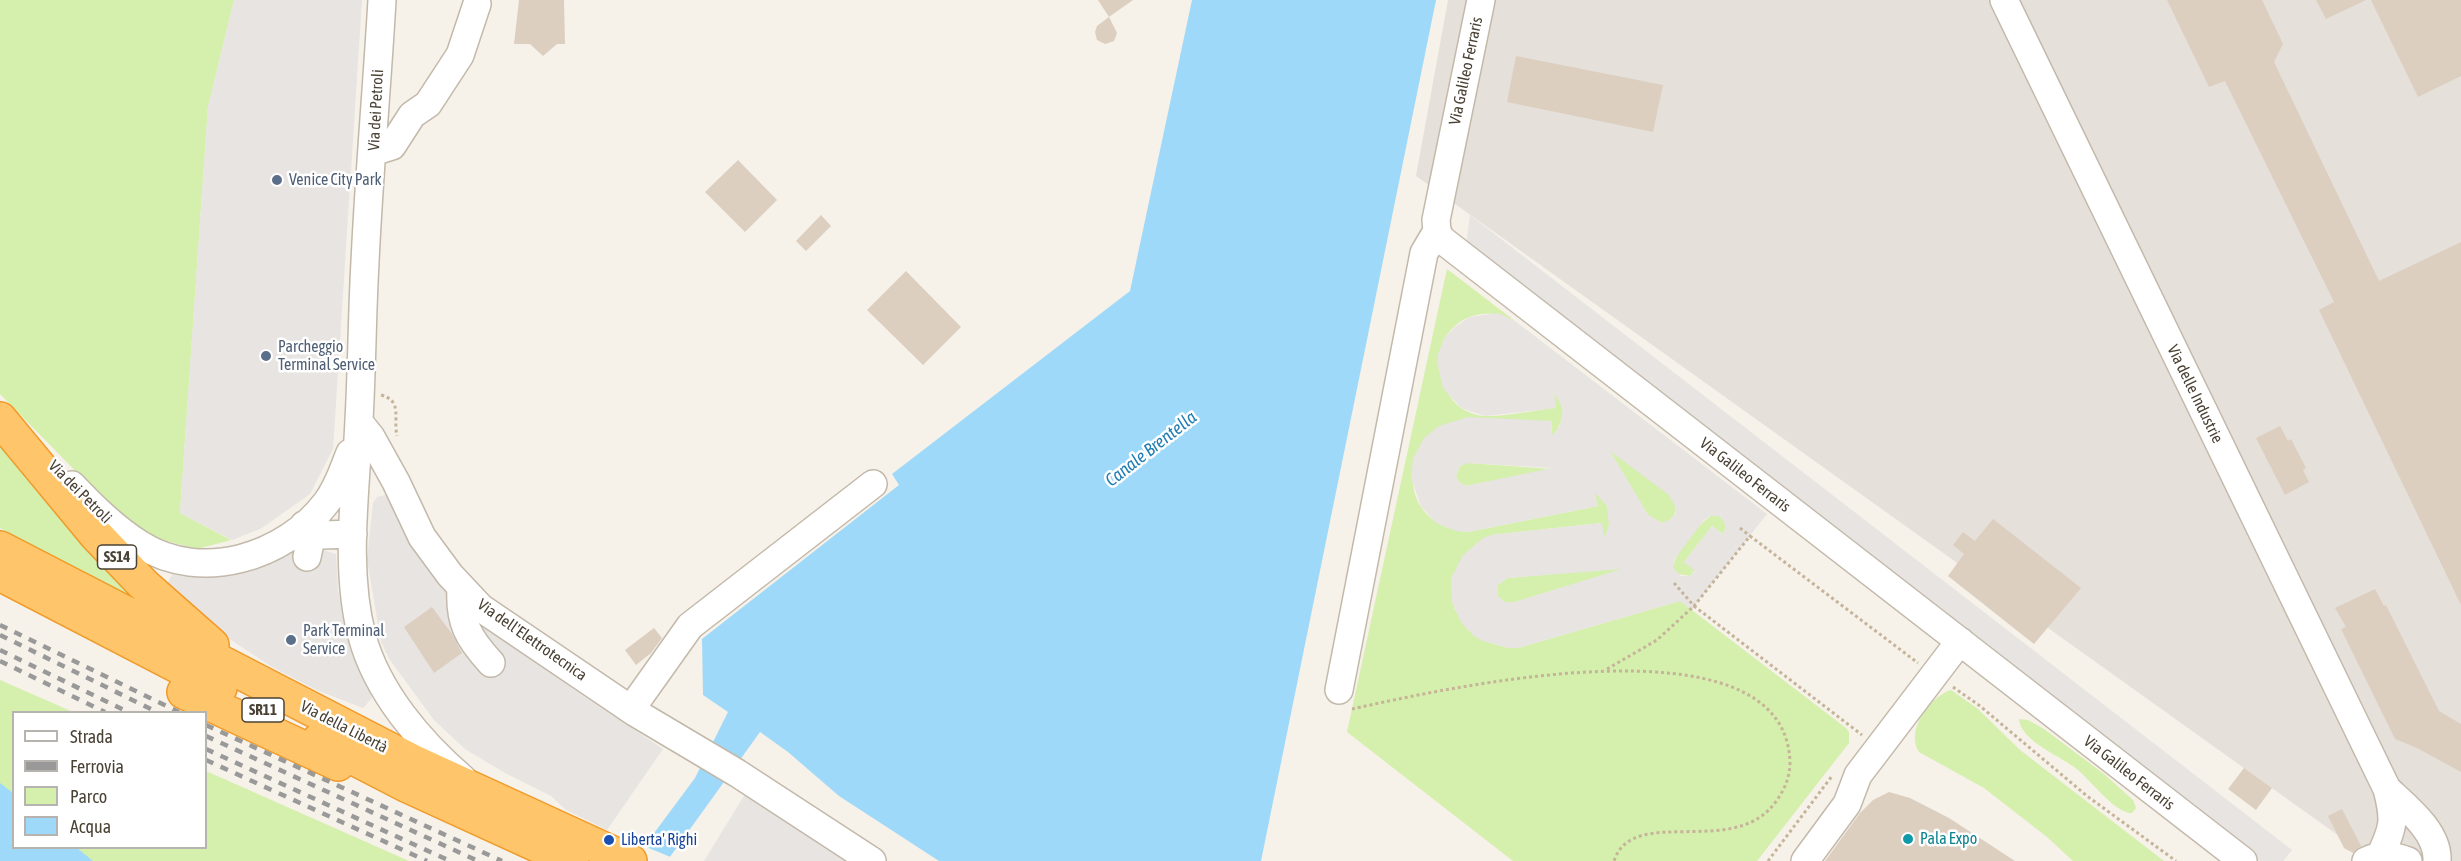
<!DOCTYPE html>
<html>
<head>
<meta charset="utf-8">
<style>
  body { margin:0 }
  #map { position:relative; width:2461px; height:861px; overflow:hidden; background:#f6f1e9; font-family:"Asap Condensed",sans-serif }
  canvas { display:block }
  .legend { position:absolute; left:12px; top:711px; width:195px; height:138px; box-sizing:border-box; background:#fff; border:2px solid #b7b3af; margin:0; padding:8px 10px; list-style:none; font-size:18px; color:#4b4236 }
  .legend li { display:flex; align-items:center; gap:12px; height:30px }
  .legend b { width:30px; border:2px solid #b7b3af }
</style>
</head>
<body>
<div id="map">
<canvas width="2461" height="861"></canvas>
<ul class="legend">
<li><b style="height:8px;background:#fff"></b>Strada</li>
<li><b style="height:8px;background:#999"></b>Ferrovia</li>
<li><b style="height:16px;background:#d5efad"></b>Parco</li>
<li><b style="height:16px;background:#9fd9f9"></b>Acqua</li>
</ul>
</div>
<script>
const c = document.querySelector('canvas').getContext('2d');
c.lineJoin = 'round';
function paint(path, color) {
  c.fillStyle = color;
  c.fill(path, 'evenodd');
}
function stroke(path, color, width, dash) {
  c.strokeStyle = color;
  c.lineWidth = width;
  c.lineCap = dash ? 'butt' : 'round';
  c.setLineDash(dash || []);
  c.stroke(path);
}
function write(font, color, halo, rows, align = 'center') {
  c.font = font + ' "Asap Condensed",sans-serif';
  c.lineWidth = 5;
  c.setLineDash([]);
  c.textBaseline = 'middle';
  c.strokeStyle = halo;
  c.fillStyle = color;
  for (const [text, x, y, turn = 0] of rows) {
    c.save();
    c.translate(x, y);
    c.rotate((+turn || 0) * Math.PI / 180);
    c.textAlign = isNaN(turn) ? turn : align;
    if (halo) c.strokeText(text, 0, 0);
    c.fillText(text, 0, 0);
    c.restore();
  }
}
paint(new Path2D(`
  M1448,0H2461V861H2374L1416,176Z`), '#e6e0da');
paint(new Path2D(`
  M0,0H234L208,107L180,513L231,540L197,549L147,536L99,495L0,394Z
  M1447,269L1515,321C1466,295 1418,344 1448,393C1455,405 1463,411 1477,415C1493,419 1536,410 1555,408L1553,393C1568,404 1564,425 1551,437L1552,421L1421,444C1400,485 1419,528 1468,532L1598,506L1594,492C1610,501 1614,523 1604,538L1601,523L1491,535L1454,608L1467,629L1483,641L1509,648H1518L1680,601L1846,728L1849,732V743L1757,861H1513L1347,732Z
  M0,436L133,599L0,528Z
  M1609,450C1623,460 1664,487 1672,498C1680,509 1675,520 1662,523L1648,515Z
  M1464,463H1469L1552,469L1466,486L1458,481L1456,476L1460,466Z
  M1713,515L1719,516C1726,521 1727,527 1723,534L1712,526L1684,562L1695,570L1690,576L1678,574L1673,568C1673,556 1701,520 1713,515Z
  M1626,568L1515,602H1504L1497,595L1498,585L1507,578Z
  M0,680L73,712H14L13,795L0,784Z
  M1951,690L1978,709L2020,750L2164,861H2073L2047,837L1984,788L1919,752C1905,730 1930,697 1951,690Z
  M2019,719L2028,720L2044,729L2104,774L2133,800L2136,808L2132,813C2116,814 2091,781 2078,770C2063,757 2020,741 2019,719Z
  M206,771L409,861H92L76,848H206Z`), '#d5efad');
paint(new Path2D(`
  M234,0H362L333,449L310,494L262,528L232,540L180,513L208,107Z
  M1470,215L2292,850L2283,861H2260L1466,246Z
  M1498,313L1515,321L1767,514L1691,610L1680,601L1518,648H1509L1483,641L1474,636L1461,622L1452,602L1451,578L1463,555L1483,538L1491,535L1602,523L1604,537L1609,526L1607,506L1595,493L1598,506L1468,532L1456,531L1436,523L1421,506L1411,478L1413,458L1425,437L1439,426L1468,417L1552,421L1551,436L1560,426L1563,408L1554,393L1556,408L1485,416L1461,408L1443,388L1437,361L1438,354L1445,337L1456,326L1470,317ZM1610,451L1669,495L1676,508V513L1671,519L1662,523L1648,515ZM1469,463L1552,468L1466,486L1458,481L1456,476L1460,466ZM1710,516H1719L1722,518L1725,525V531L1723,534L1712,526L1684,562L1695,571L1690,576H1681L1673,568L1674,560L1704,520ZM1622,569L1515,602H1504L1497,595L1498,585L1507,578Z
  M385,495L394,499L502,637L573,689L663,749L607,830L566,810L551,796L505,773L465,749L434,720L390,660L381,642L367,559L373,503L377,497Z
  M302,544L336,554L338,590L345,624L372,698L363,708L319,691L272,667L207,624L164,590L173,573L216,576Z
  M747,791L855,861H704Z`), '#e7e4e1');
paint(new Path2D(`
  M1192,0H1436L1261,861H939L839,796L788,752L760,732L667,861H607L646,844L695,778L728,712L703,695L702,639L899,485L892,474L1130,291Z
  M0,783L13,793L14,848H77L93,861H0Z`), '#9fd9f9');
paint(new Path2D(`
  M639,844L673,858L671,861H604Z`), '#f6f1e9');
paint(new Path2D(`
  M519,0H564L565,44H557L543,56L530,44H514Z
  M1098,0H1133L1109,17Z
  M2167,0H2262L2283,44L2274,62L2379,281L2461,242V605L2319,310L2334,302L2225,81L2209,87Z
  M2316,0H2366L2326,19Z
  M2371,0H2461V76L2418,97Z
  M1109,17L1117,33L1114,41L1105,44L1097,40L1095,32L1097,26Z
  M1516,56L1663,85L1653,132L1507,102Z
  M738,160L777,200L745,232L705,192Z
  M821,215L831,226L806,251L796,241Z
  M906,271L961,327L923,365L867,310Z
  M2280,426L2288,441L2291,439L2306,468L2303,470L2309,482L2285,495L2256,438Z
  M1993,519L2081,588L2034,644L1948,576L1964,554L1953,545L1963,532L1975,541Z
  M2375,589L2384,606L2386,605L2439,711L2461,724V772L2417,748L2395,739L2341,629L2346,627L2335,608Z
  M432,607L452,634L462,653L434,673L404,627Z
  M654,628L662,638L651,653L636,665L625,650Z
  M2244,768L2272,788L2256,810L2228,789Z
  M1889,792L1910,798L1949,818L2015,861H1825L1860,813L1873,800Z
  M2342,809L2361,846L2353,853L2344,848L2328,816Z`), '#dccfc0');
const minor = new Path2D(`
  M382,0C377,87 369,175 365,262C362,315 362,367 359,420C356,491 344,567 362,636C377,692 420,742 463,779
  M1481,0L1436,220L1437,231L1441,239L2243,861
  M2004,0L2387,789C2395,820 2394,827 2380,856
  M373,152L392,146L412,115L428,104L460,55L477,4
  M359,422L371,437L396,482L422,537L450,575L481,608L636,713L737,773L872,861
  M72,485C93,507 115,529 141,545C202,583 285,557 326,503C338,488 343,470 350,453
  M304,525L322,535L353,534
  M307,557L313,529
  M461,588C459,622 468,638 491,663
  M1339,690L1424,253L1437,231
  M631,709L690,626L873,484
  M2387,789C2405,806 2439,832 2437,861
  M1805,861L1847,804L1858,775L1960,641
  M2366,861C2381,854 2393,855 2408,861`);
const highway = new Path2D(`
  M0,419L96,535L144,585L212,645
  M0,548L412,761L630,861
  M0,574L220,688
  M184,692L338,764
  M319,740L408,786L572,861`);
stroke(minor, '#c3b9aa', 30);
stroke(highway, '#f09b29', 36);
stroke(new Path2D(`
  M381,395C403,401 393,418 397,436
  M1740,528L1750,536
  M1674,583L1694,606L1750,536L1918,663
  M1607,669L1657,640L1694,606L1862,735
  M1953,687L1980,706L2087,796L2176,861
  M1352,709C1439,690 1785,610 1790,762C1790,776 1785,789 1777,800C1736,861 1633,803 1614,861
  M1768,861L1832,776`), '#c6b49a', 3, [3, 3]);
stroke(minor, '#fff', 27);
stroke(highway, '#ffc56b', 33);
stroke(new Path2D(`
  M0,625L179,712
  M0,635L157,712
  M0,650L128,712
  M0,661L105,712
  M206,725L502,861
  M206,736L478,861
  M206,749L450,861
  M206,760L427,861`), '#999', 4.5, [8, 8]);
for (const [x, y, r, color] of [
  [277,180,6,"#5c6f8a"],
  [266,356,6,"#5c6f8a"],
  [291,640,6,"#5c6f8a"],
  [1908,839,6,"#0f9aa8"],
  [609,840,6,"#1a4fb4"]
]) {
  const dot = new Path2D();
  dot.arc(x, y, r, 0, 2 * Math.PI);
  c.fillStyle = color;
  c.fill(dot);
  stroke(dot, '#fff', 2);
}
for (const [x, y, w] of [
  [117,557,39],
  [263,710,42]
]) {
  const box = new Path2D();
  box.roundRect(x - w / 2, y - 12, w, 24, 4.5);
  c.fillStyle = '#fff';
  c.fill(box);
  stroke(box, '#4b4236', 1.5);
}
write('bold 15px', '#4b4236', null, [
  ["SS14",117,557],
  ["SR11",263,710]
]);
write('16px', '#4b4236', '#fff', [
  ["Via Galileo Ferraris",1466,71,-78],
  ["Via dei Petroli",376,110,-87],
  ["Via delle Industrie",2195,394,64],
  ["Via Galileo Ferraris",1745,475,38],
  ["Via dei Petroli",80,492,45],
  ["Via dell'Elettrotecnica",532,640,35],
  ["Via della Libertà",344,727,27],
  ["Via Galileo Ferraris",2129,773,38]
]);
write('16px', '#4e5e75', '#fff', [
  ["Venice City Park",289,180],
  ["Parcheggio",278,347],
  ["Terminal Service",278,365],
  ["Park Terminal",303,631],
  ["Service",303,649]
], 'left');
write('16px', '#0d838f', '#fff', [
  ["Pala Expo",1920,839]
], 'left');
write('16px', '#164399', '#fff', [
  ["Liberta' Righi",621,840]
], 'left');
write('italic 18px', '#1f7db3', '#fff', [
  ["Canale Brentella",1151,449,-38]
]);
</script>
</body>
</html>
